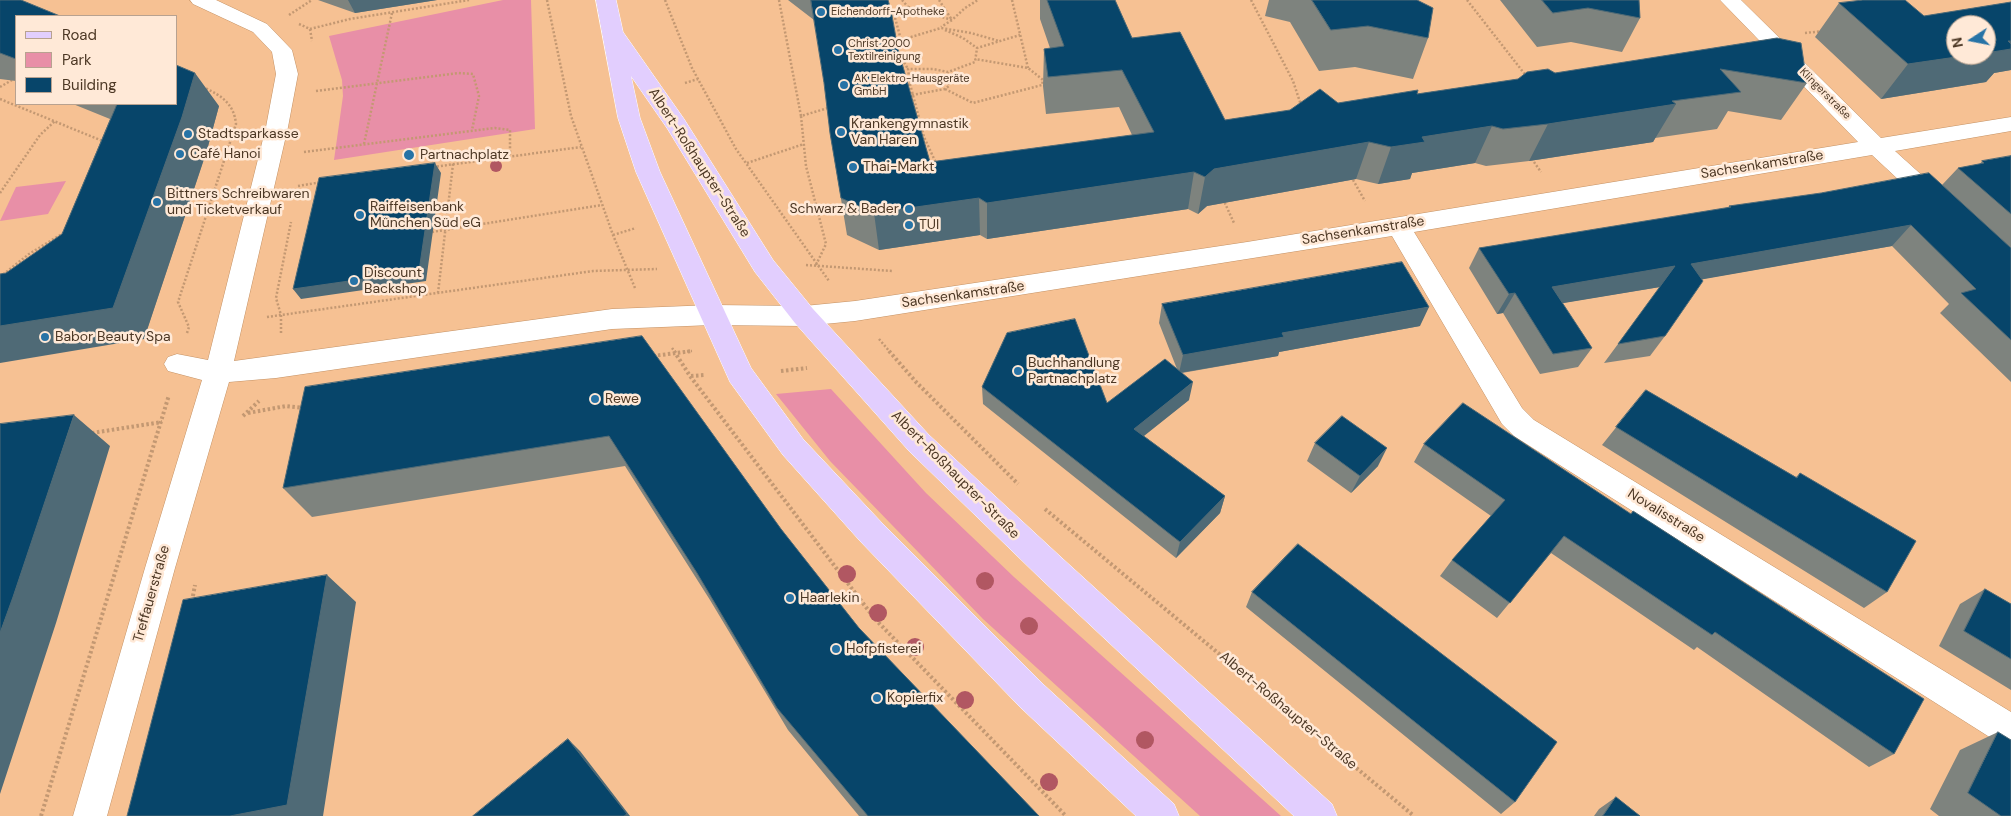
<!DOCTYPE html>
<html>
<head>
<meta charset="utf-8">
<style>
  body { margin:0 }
  #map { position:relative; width:2011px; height:816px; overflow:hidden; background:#f6c193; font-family:"DM Sans",sans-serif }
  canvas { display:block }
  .legend { position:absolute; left:15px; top:15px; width:162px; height:90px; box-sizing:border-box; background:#ffe9d7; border:1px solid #b8a290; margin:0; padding:6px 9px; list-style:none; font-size:15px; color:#4d3825 }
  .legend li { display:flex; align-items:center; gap:10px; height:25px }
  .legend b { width:25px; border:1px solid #b8a290 }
  .north { position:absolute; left:1946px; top:15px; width:50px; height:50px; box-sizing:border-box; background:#ffe9d7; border:1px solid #b8a290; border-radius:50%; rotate:259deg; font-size:14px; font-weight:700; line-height:20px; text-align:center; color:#4d3825 }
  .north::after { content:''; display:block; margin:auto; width:18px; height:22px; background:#2773a6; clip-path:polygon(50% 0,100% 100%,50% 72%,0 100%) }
</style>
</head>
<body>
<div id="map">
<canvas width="2011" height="816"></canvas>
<ul class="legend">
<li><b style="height:6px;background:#e2cefe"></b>Road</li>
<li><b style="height:14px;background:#e88fa7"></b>Park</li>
<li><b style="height:14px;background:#07456a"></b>Building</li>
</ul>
<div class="north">N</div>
</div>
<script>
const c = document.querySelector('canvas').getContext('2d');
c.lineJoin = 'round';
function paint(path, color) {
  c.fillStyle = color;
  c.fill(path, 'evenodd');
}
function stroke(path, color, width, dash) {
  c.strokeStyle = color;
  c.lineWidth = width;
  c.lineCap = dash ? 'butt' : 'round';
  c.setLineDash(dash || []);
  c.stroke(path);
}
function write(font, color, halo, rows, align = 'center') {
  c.font = font + ' "DM Sans",sans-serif';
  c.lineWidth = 5;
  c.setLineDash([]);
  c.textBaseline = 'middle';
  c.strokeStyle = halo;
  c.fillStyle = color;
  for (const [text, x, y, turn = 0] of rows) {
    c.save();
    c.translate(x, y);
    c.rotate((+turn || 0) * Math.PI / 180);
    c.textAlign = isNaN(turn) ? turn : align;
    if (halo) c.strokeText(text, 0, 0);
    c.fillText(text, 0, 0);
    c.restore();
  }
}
paint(new Path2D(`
  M503,0H531L535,129L334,160L343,96L342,80L329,36Z
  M66,181L48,214L0,221L16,187Z
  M831,389L926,493L1014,577L1281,816H1200L983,619L830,461L776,394Z`), '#e88fa7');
const minor = new Path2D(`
  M190,0H216L267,24L292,50L298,74L288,127L234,361L612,309L712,305L804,306L855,301L1247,242L1858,142L1720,0H1741L1881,138L2011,117V131L1895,151L1945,196L1949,202L1945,208L1937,210L1929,208L1872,155L1414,232L1522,408L1534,420L2011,712V747L1999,743L1514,436L1502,424L1392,236L855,321L804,326L712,325L612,329L276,378L229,382L175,568L107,816H73L145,568L202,380L168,371L164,364L168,357L177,354L208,360L266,127L276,74L272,52L253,32L193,4Z`);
const major = new Path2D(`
  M596,0H616L623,32L684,119L773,260L813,309L929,435L1063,559L1332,804L1337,816H1294L1041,579L909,451L795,323L755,272L667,128L631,76L640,118L660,172L751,368L803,439L882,523L1044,685L1174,804L1179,816H1136L1020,707L860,541L783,455L730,382L636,172L618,118Z`);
stroke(minor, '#c39164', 1);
stroke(major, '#fff', 1);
stroke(new Path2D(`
  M547,0L571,116L613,235L635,288
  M665,0L692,68L736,149L829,281
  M779,0L801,116
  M902,0L908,7
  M939,0L952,20L941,27
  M1012,0L1028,68
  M1251,0L1293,81L1301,105
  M1467,0L1527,77
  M894,14L901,40
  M289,15L312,0
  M890,16L908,7L952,20L965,8L978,0
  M299,24L310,29L350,19L469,0
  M310,29L312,41
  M945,30L963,38L977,48
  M1805,33L1824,31
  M894,47L901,40L941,28L971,33L999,41
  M898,52L908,69
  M685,83L698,79
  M910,84L924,137L936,163H939
  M908,85L910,84L908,69H933L948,72L975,62L977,48L1020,35
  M0,87L12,80
  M945,89L973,103L1042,85L1043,80L1028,68L975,59
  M316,91L458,73L473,74L479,96L472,130
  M912,95L945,89L949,86L948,72
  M0,99L105,142
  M364,144L392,13
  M304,152L495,128L510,130V155
  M1534,162L1541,172
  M747,163L804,144
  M433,167L581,147
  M1353,180L1365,201
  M298,186L322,182
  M0,193L40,135L55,121
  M1223,199L1234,223
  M432,232L602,205
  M613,235L636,228
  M806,265L892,271
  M816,265L826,244L806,166L801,116L828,108
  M0,277L29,254L65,232
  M438,293L453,164
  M267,317L593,271L657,269
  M187,333L189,327L178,302L236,124C234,104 222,96 205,88
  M281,333V315L276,298L291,222
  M879,339L890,352
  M672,348L675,352
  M683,352L692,351`), '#c39872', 2.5, [2, 2]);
stroke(new Path2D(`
  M674,351L690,376L875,619L1066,816
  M889,351L916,382L1018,484
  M653,356L692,351
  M781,371L807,368
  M691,376L705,375
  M248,413L286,406L304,408
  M243,416L259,401
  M92,433L162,422
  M1045,509L1414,816
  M192,601L195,585
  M41,816L169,395`), '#c39872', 4, [2.5, 2.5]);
paint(minor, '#fff');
paint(major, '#e2cefe');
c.fillStyle = '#b15762';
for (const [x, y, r] of [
  [496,166,6],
  [847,574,9],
  [985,581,9],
  [878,613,9],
  [1029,626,9],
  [915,647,9],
  [965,700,9],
  [1145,740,9],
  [1049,782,9]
]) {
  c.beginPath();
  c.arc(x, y, r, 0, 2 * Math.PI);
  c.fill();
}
paint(new Path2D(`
  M0,0L16,16V81L0,79Z
  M318,0H437L355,13Z
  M788,0H888L898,49L930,162L1132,135L1119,107L1046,114L1043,86L1044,49L1050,48L1040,19V0H1116H1115L1132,38L1225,120L1338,103L1417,94L1518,79L1777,38L1807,83L1781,120L1728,111L1717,129L1655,138L1653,142L1529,161L1486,166L1475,163L1412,173L1410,179L1378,184L1356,179L1207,206L1198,214L1188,209L987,239L980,235L879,250L847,235L830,133L825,85L814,20Z
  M1269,0H1416L1428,38L1413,79L1355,67L1319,71L1290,22L1265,16Z
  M1500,0H1639L1640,18L1622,52L1571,42L1537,47Z
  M2011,2V70L1994,73L1986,82L1881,99L1815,37L1839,3L1924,16Z
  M73,104H176L219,106L207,150L144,339L6,273L62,234L110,119Z
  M2011,156V382L1940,313L1949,304L1892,246L1702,279L1665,336L1650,356L1604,363L1660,287L1562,303L1592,348L1578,367L1540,374L1503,313L1497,314L1469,268L1479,248L1728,208L1729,206L1942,185L1958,168L1980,164L1982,161Z
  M1162,304L1420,326L1279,352L1278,356L1182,373L1189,400L1144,436L1225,496L1220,513L1176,558L983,404L982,387L1107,403L1177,369L1159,323Z
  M642,336L781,529L859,628L1039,816H859L788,730L710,600L625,466L312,517L283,488Z
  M1646,390L1796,477L1800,473L1887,592L1864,608L1602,445Z
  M1463,403L1894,754L1869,767L1697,647L1694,650L1551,553L1497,618L1440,576L1452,560L1491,516L1414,462L1424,444Z
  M1315,443L1378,466L1351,493L1307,461Z
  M1985,589L2011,604V690L1939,646L1960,604Z
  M1252,592L1515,802L1501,814L1246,607Z
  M1998,732L2011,816H1939L1930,809L1960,750Z
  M1616,797L1640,816H1594L1599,809Z`), '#7e837e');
paint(new Path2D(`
  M348,0H437L355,13Z
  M2008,41H2011V70L1994,73L1986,82L1881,99L1908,64L1970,55H1986V53Z
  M195,73L219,106L207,150L144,339L0,363V326Z
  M1676,104L1653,142L1529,161L1548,124Z
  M1492,126L1475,163L1412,173L1410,179L1378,184L1391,147L1422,137Z
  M1369,142L1356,179L1207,206L1198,214L1205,177L1214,169Z
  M435,163L441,173L426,281L301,299L293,289Z
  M1194,172L1188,209L987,239V203Z
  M979,198L980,235L879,250L874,213Z
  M1911,225L1892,246L1676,284L1691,264Z
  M1675,266L1660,287L1540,307L1552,287Z
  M1515,293L1503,313L1497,314L1509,294Z
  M1429,307L1420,326L1279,352L1278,356L1179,373L1183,355L1282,333Z
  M1193,382L1189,400L1131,446L1134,429Z
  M74,415L110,446L56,623L0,794V633Z
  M1387,448L1378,466L1351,493L1360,476Z
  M1225,496L1220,513L1176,558L1180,542Z
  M327,575L356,602L323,816H230Z
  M568,739L580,751L630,816H624Z`), '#4f6a76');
const building = new Path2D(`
  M0,0H21L60,16H16V59L0,53Z
  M811,0H888L891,10L898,49L930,162L1154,132L1122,70L1048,77L1044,49L1064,46L1047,0H1115L1132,38L1180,32L1225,120L1290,110L1320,89L1338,103L1418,90L1417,94L1518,79L1527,72L1548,69L1555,73L1777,38L1801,43L1807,83L1720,69L1741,92L1672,101L1676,104L1548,124L1503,129L1492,126L1422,137L1425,142L1391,147L1369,142L1214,169L1205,177L1194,172L987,203L979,198L874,213L841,198L830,133L824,83Z
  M1312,0H1417L1433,8L1428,38L1368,26L1331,30Z
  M1542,0H1639L1640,18L1588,8L1553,13Z
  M1863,0H1905L1924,16L2011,2V41H2008L2011,44V49L1986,53V25H1956V55H1970L1908,64L1839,3Z
  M176,65L195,73L182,117L113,308L0,326V274L6,273L62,234L117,104H176Z
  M2011,156V214L1958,168L1984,163L1982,161Z
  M435,163L419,271L293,289L319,178Z
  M1929,173L2011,248V340L1961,293L1976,289L1911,225L1691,264L1703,281L1665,336L1618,344L1675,266L1552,287L1592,348L1553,354L1515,293L1509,294L1479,248L1731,207L1729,206L1821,193Z
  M1402,262L1429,307L1282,333L1284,337L1183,355L1162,304Z
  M1075,319L1107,403L1165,359L1193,382L1134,429L1225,496L1180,542L982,387L1007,333Z
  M642,336L781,529L859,628L1039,816H868L777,708L697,573L609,436L283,488L305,387Z
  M1646,390L1797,478L1800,473L1916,541L1887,592L1616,427Z
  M1463,403L1631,514L1633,511L1924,699L1894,754L1715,632L1712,635L1564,536L1510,603L1452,560L1505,500L1424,444Z
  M74,415L13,597L0,633V424Z
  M1342,416L1387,448L1360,476L1315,443Z
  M1298,544L1557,742L1515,802L1252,592Z
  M327,575L287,805L230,816H127L183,600Z
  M1985,589L2011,604V659L1964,631Z
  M1998,732L2011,740V816H2001L1968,793Z
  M568,739L627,814L624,816H473Z
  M1616,797L1640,816H1603Z`);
paint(building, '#07456a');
stroke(building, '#4f6a76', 1);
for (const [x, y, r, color] of [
  [821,12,5,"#2773a6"],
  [838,50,5,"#2773a6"],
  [844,85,5,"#2773a6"],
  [841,132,5,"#2773a6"],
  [188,134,5,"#2773a6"],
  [180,154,5,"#2773a6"],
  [409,155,6,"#2773a6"],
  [853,167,5,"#2773a6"],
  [157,202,5,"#2773a6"],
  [909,209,5,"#2773a6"],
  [360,215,5,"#2773a6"],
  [909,225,5,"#2773a6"],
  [354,281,5,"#2773a6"],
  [45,337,5,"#2773a6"],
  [1018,371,5,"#2773a6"],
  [595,399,5,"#2773a6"],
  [790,598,5,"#2773a6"],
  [836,649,5,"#2773a6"],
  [877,698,5,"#2773a6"]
]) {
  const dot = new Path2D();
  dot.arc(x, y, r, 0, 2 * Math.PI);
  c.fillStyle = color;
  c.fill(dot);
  stroke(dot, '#ffe9d7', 2);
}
write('11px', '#4d3825', '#ffe9d7', [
  ["Eichendorff-Apotheke",831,12],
  ["Christ 2000",848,44],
  ["Textilreinigung",848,57],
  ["AK Elektro-Hausgeräte",854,79],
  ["GmbH",854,92]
], 'left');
write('11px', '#4d3825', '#ffe9d7', [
  ["Klingerstraße",1825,94,45]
]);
write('14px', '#4d3825', '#ffe9d7', [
  ["Krankengymnastik",851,124],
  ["Van Haren",851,140],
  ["Stadtsparkasse",198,134],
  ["Café Hanoi",190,154],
  ["Partnachplatz",420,155],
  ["Thai-Markt",863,167],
  ["Bittners Schreibwaren",167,194],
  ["und Ticketverkauf",167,210],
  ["Raiffeisenbank",370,207],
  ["München Süd eG",370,223],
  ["Schwarz & Bader",899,209,"right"],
  ["TUI",919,225],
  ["Discount",364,273],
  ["Backshop",364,289],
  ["Babor Beauty Spa",55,337],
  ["Buchhandlung",1028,363],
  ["Partnachplatz",1028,379],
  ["Rewe",605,399],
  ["Haarlekin",800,598],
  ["Hofpfisterei",846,649],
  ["Kopierfix",887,698]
], 'left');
write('14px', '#4d3825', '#ffe9d7', [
  ["Albert-Roßhaupter-Straße",699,163,57],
  ["Sachsenkamstraße",1762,165,-9],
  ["Sachsenkamstraße",1363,231,-9],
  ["Sachsenkamstraße",963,295,-8],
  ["Albert-Roßhaupter-Straße",955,475,45],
  ["Novalisstraße",1666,516,32],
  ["Treffauerstraße",152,594,-74],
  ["Albert-Roßhaupter-Straße",1288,711,40]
]);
</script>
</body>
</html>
